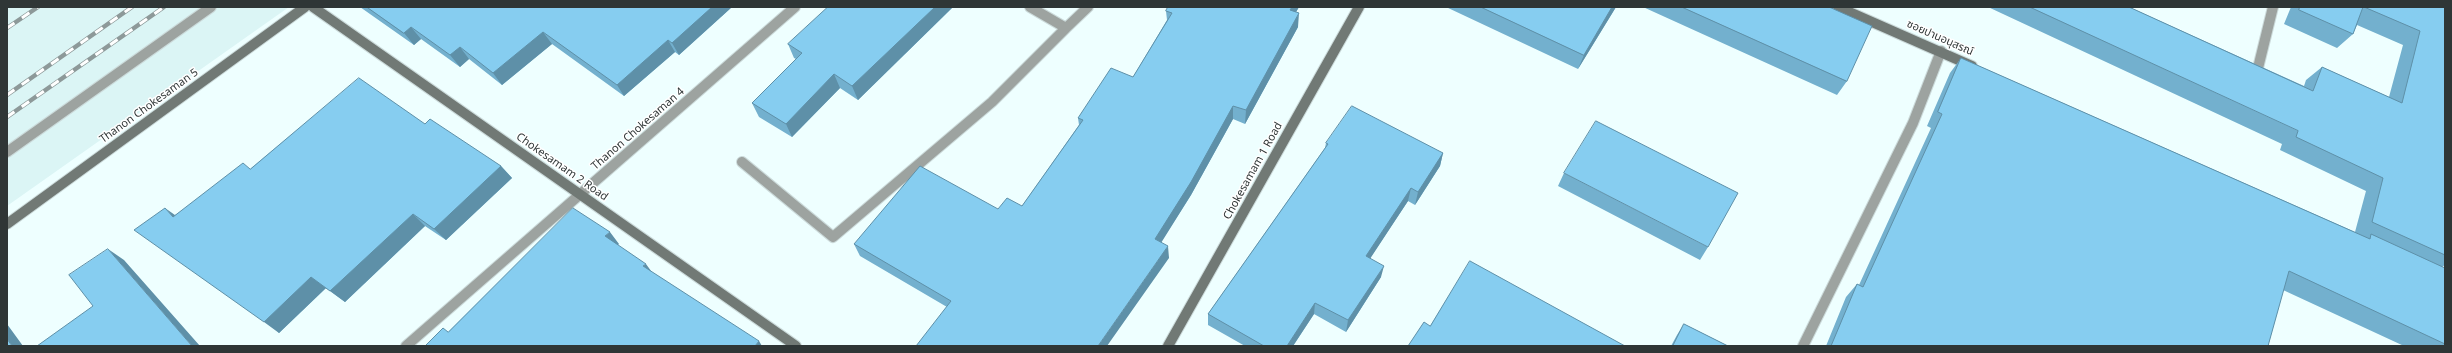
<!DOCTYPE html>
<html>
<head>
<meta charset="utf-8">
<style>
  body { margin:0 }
  #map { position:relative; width:2452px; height:353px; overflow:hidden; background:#eff; font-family:"Noto Sans",sans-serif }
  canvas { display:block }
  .frame { position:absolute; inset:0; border:8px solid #2f3636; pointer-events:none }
</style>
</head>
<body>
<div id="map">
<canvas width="2452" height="353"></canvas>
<div class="frame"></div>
</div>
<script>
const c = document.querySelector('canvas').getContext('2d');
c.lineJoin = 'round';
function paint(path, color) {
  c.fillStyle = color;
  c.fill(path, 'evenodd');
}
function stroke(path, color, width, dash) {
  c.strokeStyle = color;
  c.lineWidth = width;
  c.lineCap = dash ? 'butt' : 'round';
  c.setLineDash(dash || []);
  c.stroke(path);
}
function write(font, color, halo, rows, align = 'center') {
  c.font = font + ' "Noto Sans","Noto Sans Thai",sans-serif';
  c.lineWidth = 3;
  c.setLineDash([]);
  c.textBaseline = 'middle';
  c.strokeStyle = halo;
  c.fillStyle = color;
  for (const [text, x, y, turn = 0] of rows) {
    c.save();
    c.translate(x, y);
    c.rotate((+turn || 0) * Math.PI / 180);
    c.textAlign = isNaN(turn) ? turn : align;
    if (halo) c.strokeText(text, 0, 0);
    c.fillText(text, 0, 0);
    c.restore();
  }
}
paint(new Path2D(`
  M7,7H289L7,206Z`), '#dbf5f5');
const lane = new Path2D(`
  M1803,346L1913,123L1941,51`);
const street = new Path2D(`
  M1030,7L1066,28L1088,7
  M2250,69L2257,72L2273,7
  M7,152L211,7
  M742,162L833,237L992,102L1066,28
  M406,346L795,7`);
const secondary = new Path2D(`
  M313,7L796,346
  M1838,7L1972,66
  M7,224L305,7
  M1168,346L1359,7`);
stroke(lane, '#ccdbdb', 12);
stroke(street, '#ccdbdb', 12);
stroke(secondary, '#ccdbdb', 12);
stroke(lane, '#9da3a0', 10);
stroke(street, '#9da3a0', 10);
stroke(secondary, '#717975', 10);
const rail = new Path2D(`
  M7,28L38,7
  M7,95L132,7
  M7,117L164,7`);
stroke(rail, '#8d9999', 4.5);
stroke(rail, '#fff', 3, [9]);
paint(new Path2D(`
  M360,7H732L679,55L675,52L624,96L552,44L502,85L469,59L460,67L421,39L414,45Z
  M828,7H953L858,100L840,88L792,137L759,117L752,103L796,59L794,58L788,44Z
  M1168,7H1299L1296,12L1298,27L1245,124L1233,119L1191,195L1161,242L1169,258L947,307L860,256L854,244L998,209L1022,206L1079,125L1078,118L1133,77L1167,20L1166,11Z
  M1446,7H1616L1578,69Z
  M1643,7H1829L1847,81L1837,95Z
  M1988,7H2129L2304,86L2306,80L2322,67L2389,97L2403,45L2357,25L2353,34L2337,48L2284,24L2291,7H2445V265L2442,267L2445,268V346H2404L2283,290L2268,346H1826L1846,297L1857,284L1859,285L1931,128L1927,126L1950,73L1961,58L2355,232L2366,191L2280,150L2282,144Z
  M425,124L501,166L512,178L446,240L425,226L345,302L326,288L279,333L175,215L250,169Z
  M1326,143L1443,153L1440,166L1415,205L1408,201L1370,258L1381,277L1346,332L1314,314L1293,346H1245L1208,325V314L1325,148Z
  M1564,173L1708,247L1700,260L1558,186Z
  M1684,324L1728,346H1671L1677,335Z`), '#73b0ce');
paint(new Path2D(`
  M712,7H732L679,55L672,43Z
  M935,7H953L858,100L852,86Z
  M1292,7H1299L1289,24L1290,10Z
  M1612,7H1616L1578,69L1584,55Z
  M1299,13L1298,27L1245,124L1246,110Z
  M411,27L421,39L414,45L404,33Z
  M543,32L552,44L502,85L493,73Z
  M668,40L675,52L624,96L617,85Z
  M460,47L469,59L460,67L450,55Z
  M834,74L840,88L792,137L786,124Z
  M1233,106V119L1191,195L1156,251L1155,239Z
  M1443,153L1440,166L1415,205L1418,192Z
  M501,166L512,178L446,240L434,229Z
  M1411,188L1408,201L1364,268L1366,256Z
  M165,208L182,220L173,217Z
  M413,214L425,226L345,302L330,291Z
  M610,232L619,244L615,248L605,236Z
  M1168,246L1169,258L1107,346H1098Z
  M108,249L124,260L200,346H192Z
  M646,264L654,275L643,266Z
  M1384,266L1381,277L1346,332L1348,320Z
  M311,277L326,288L279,333L264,322Z
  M1315,303L1314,314L1293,346H1287Z
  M7,324L23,346H12L7,339Z
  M759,341L762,346H755Z`), '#5e90a8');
const building = new Path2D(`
  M367,7H712L672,43L668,40L617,85L543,32L493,73L460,47L450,55L411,27L404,33Z
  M828,7H935L852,86L834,74L786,124L752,103L802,53L788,44Z
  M1168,7H1292L1290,10L1299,13L1246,110L1233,106L1191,182L1155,239L1168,246L1098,346H916L951,301L854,244L920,166L998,209L1007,198L1022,206L1083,120L1078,118L1111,68L1133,77L1172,13L1166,11Z
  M1481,7H1612L1584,55Z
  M1682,7H1829L1872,26L1847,81Z
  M2030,7H2129L2313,91L2322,67L2402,103L2420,31L2364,7H2445V255L2372,222L2383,178L2296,137L2298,131Z
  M2300,7H2363L2353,34L2299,10Z
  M1961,58L2370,239L2371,234L2445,268V344L2289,271L2268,346H1831L1857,284L1863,287L1942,114L1938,112Z
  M359,78L425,124L430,119L501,166L434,229L413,214L330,291L311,277L264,322L134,230L165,208L173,217L243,163L250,169Z
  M1352,106L1443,153L1418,192L1411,188L1366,256L1384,266L1348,320L1315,303L1287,346H1264L1208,314L1328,144L1326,143Z
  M1596,121L1738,193L1708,247L1564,173Z
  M573,208L610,232L605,236L646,264L643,266L759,341L755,346H425L443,328L448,332Z
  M108,249L192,346H37L93,306L69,275Z
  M1470,261L1625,346H1408L1424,322L1430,326Z
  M1684,324L1728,346H1673Z
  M7,339L12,346H7Z`);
paint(building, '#86cdf0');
stroke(building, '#5e90a8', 1);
write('11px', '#2f3636', '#fff', [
  ["ซอยปานอนุสรณ์",1940,38,24],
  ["Thanon Chokesaman 5",149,106,-36],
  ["Thanon Chokesaman 4",638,129,-41],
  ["Chokesamam 2 Road",562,167,35],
  ["Chokesamam 1 Road",1253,171,-61]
]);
</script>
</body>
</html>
